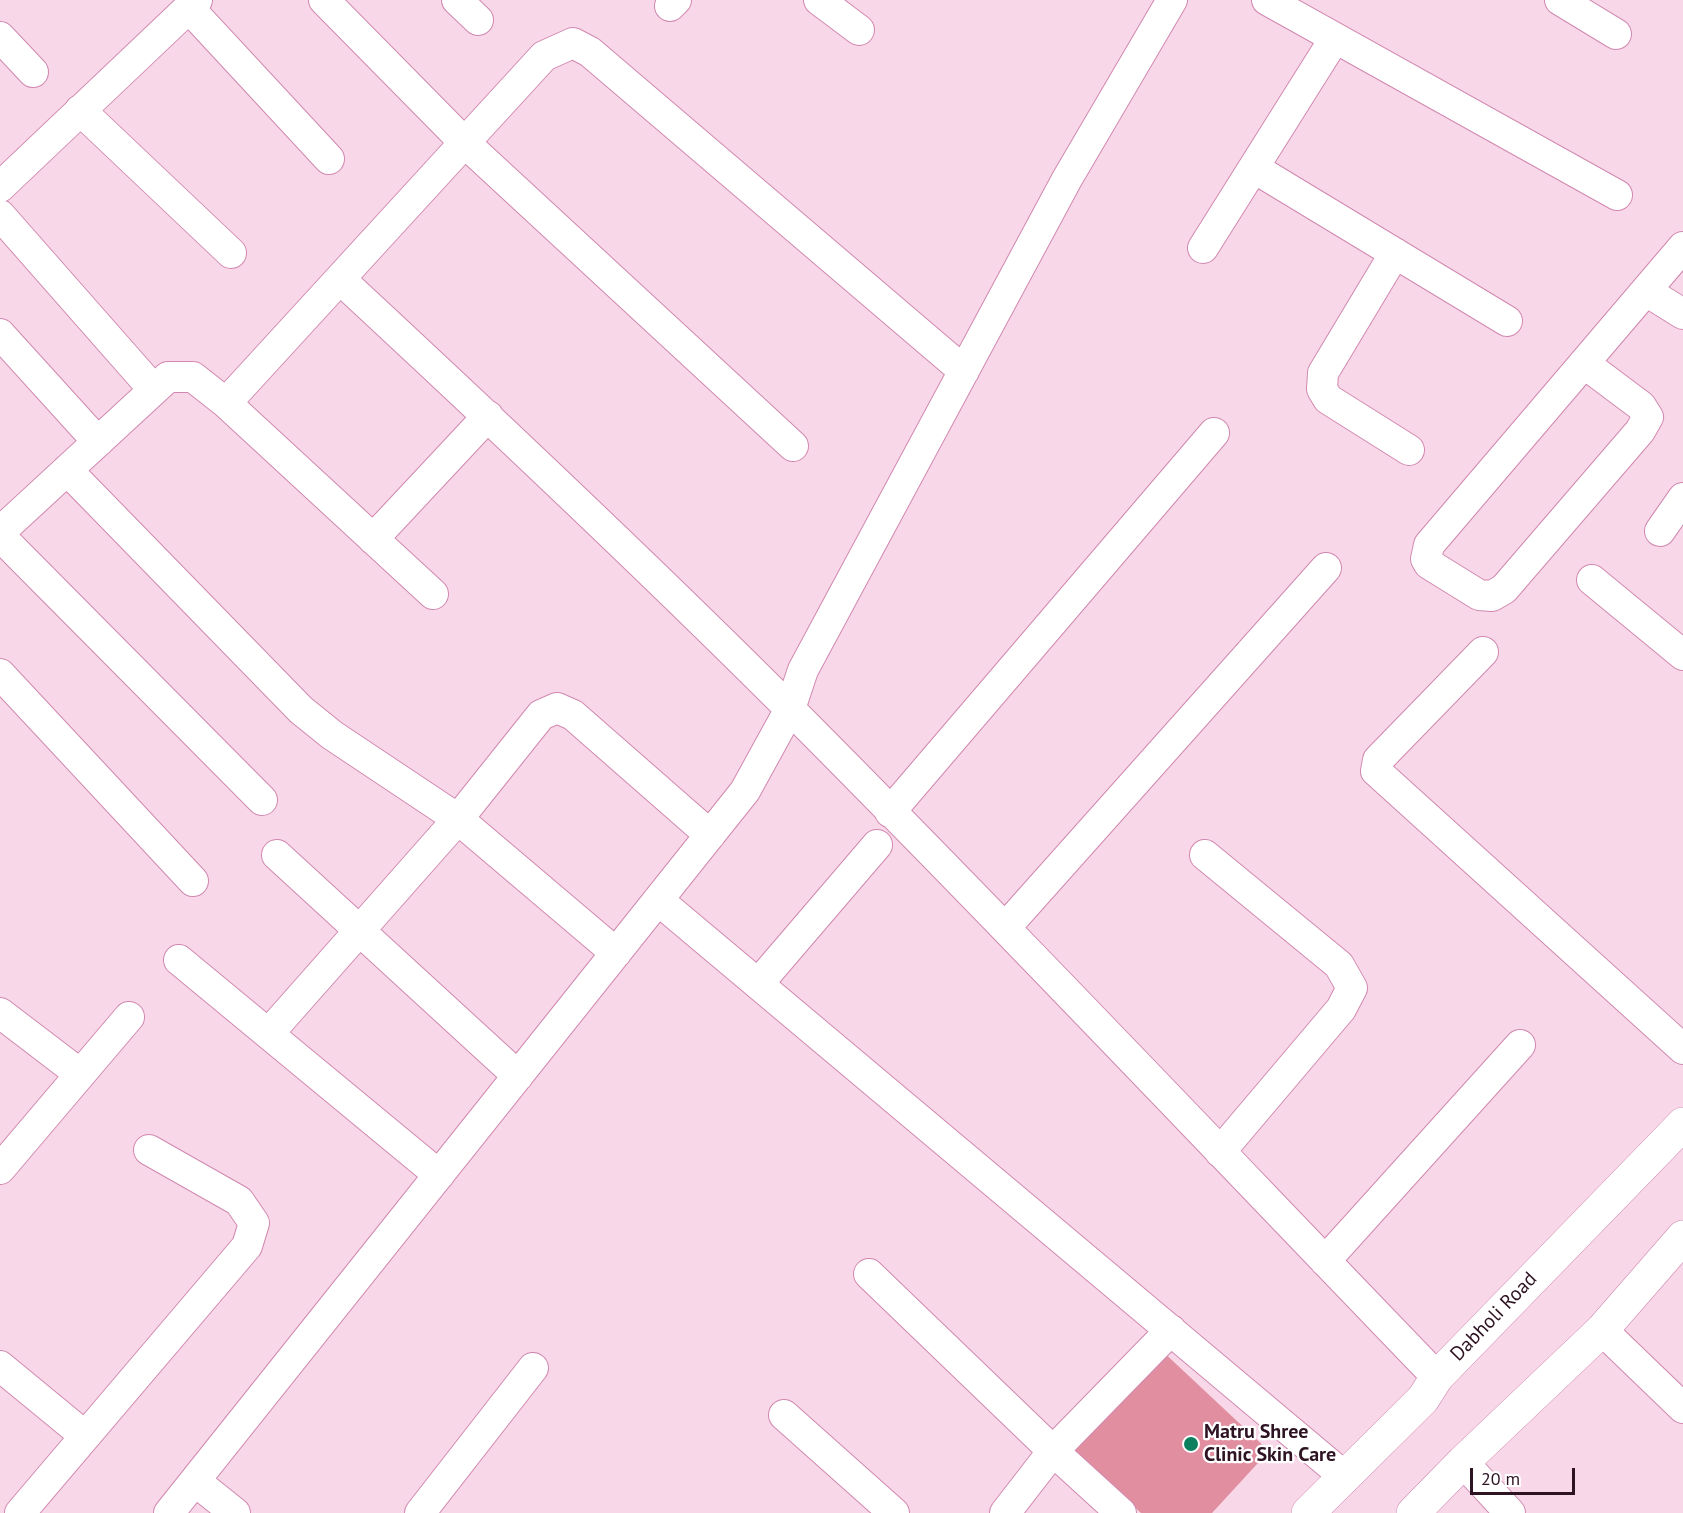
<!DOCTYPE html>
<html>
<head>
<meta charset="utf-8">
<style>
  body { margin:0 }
  #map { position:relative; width:1683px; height:1513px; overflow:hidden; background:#f8d8e8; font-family:"PT Sans",sans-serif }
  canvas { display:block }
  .scale { position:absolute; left:1470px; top:1468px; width:105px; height:27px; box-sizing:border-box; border:3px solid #2e1323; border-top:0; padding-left:8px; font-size:18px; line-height:21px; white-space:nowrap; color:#2e1323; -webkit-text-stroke:4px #fff; paint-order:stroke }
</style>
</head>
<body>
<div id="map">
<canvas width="1683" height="1513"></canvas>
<div class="scale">20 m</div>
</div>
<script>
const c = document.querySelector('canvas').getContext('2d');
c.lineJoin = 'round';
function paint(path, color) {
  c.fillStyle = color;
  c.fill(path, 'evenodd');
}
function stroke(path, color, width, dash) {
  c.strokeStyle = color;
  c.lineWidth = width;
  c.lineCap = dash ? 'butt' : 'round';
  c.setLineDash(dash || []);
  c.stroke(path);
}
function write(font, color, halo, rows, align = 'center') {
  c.font = font + ' "PT Sans",sans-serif';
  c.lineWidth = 4.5;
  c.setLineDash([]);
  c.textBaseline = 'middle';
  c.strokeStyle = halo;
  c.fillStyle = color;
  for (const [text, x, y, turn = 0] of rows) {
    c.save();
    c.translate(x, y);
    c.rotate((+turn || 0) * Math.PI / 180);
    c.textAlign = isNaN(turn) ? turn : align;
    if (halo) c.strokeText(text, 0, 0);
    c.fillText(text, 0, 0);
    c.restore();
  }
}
paint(new Path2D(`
  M1159,1348L1269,1451L1212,1513H1141L1068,1446Z`), '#e18ea0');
const minor = new Path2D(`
  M324,0L464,142L793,446
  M457,0L478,20
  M819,0L859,30
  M1267,0L1617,195
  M1560,0L1616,34
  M670,6L676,0
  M189,8L329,159
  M0,37L33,72
  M80,110L231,253
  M1254,168L1507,321
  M0,187L197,0
  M0,215L154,390
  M1203,248L1335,38
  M1395,253L1323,373L1322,389L1328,399L1409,450
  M340,279C492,420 644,563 791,710C1009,929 1222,1154 1437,1377
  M1646,291L1683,314
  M0,334L98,442
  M1585,364L1641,406L1648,417L1640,431L1504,589L1492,596L1479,595L1429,564L1426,559L1429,545L1683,247
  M226,403L544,56L573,43L590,52L964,371
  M67,470L301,710L332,735L458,819L616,953
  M1660,531L1683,498
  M0,532L168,377H193L226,403L433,594
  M0,536L262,800
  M373,539L488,416
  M1592,580L1683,655
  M1483,652L1378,760L1376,771L1683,1049
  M0,674L193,881
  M890,812L1214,433
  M277,855L518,1076
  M1205,855L1339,965L1352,988L1341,1009L1220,1152
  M658,900L1345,1477
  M1005,928L1326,568
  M179,960L439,1175
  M758,984L877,845
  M0,1013L80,1074
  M269,1033L458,819L541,715L557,708L573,715L710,835
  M0,1169L129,1017
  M1325,1261L1520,1045
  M869,1274L1053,1451L1121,1513
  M1602,1330L1683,1408
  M0,1366L85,1436
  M784,1415L894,1513
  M1463,1462L1510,1513
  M195,1481L235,1513
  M20,1513L247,1246L254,1223L239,1201L149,1150
  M169,1513L745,791L790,709L803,670L1067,179L1172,0
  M420,1513L533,1368
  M1005,1513L1053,1451L1171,1330`);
const primary = new Path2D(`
  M1308,1513L1423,1399L1437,1377L1683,1124
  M1413,1513L1463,1462L1602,1330L1683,1237`);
stroke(minor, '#d188b0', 32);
stroke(primary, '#d188b0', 34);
stroke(minor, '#fff', 30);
stroke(primary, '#fff', 33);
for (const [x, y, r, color] of [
  [1191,1444,8,"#0c805e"]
]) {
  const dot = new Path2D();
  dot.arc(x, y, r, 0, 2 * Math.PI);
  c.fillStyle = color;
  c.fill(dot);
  stroke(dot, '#fff', 2);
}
write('20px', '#2e1323', '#fff', [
  ["Dabholi Road",1494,1317,-46]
]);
write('bold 20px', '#2e1323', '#fff', [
  ["Matru Shree",1204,1432],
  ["Clinic Skin Care",1204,1455]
], 'left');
</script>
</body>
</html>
